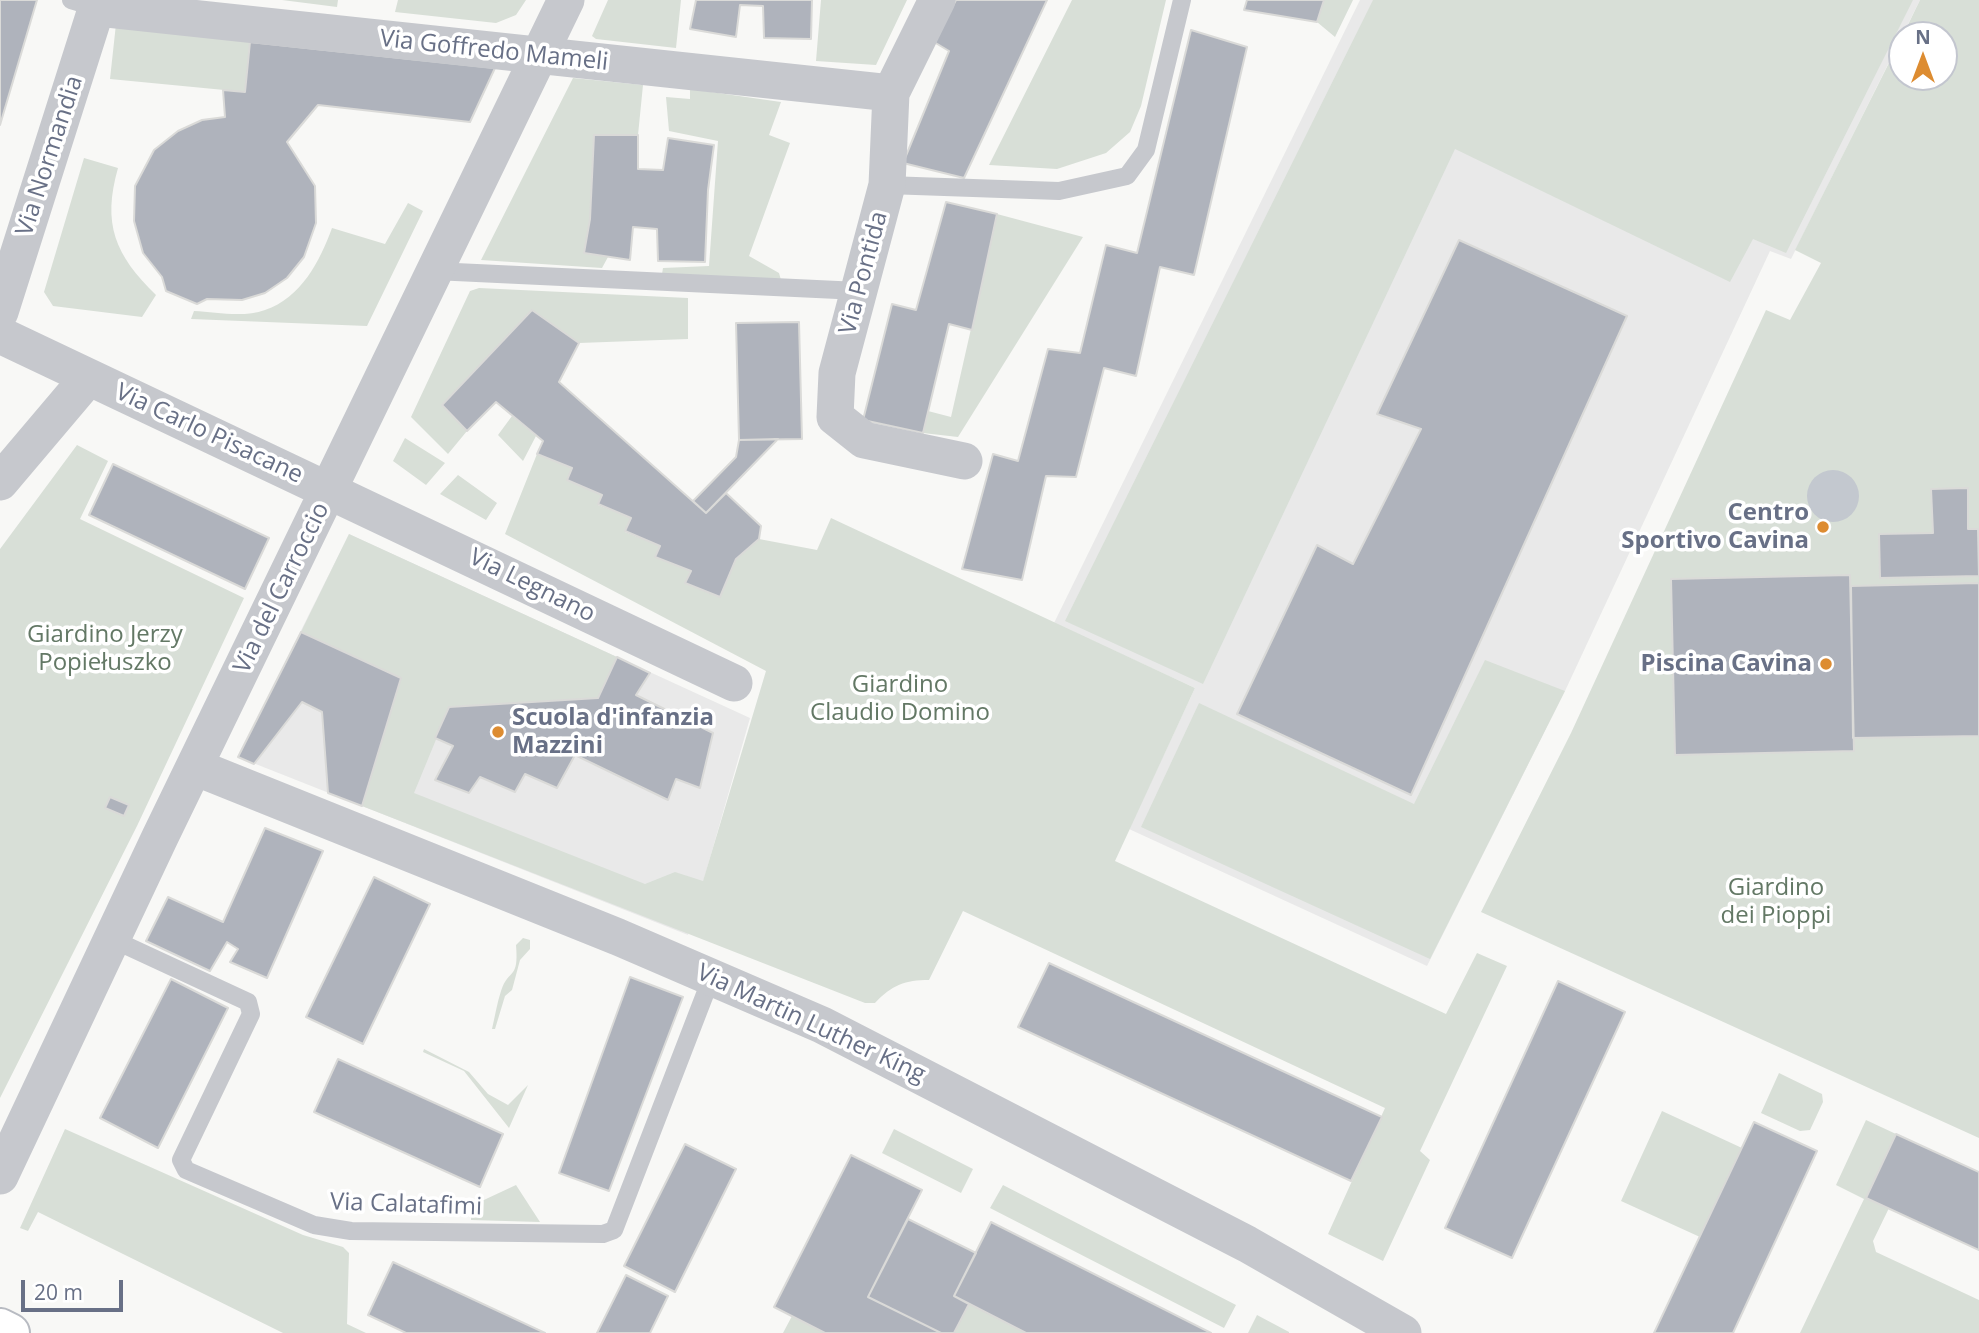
<!DOCTYPE html>
<html>
<head>
<meta charset="utf-8">
<style>
  body { margin:0 }
  #map { position:relative; width:1979px; height:1333px; overflow:hidden; background:#f8f8f6; font-family:"Open Sans",sans-serif }
  canvas { display:block }
  .north { position:absolute; left:1888px; top:21px; width:70px; height:70px; box-sizing:border-box; background:#fff; border:2px solid #c3c6cf; border-radius:50%; rotate:0deg; font-size:19px; font-weight:700; line-height:28px; text-align:center; color:#687086 }
  .north::after { content:''; display:block; margin:auto; width:24px; height:32px; background:#dd8c31; clip-path:polygon(50% 0,100% 100%,50% 72%,0 100%) }
  .scale { position:absolute; left:21px; top:1280px; width:102px; height:32px; box-sizing:border-box; border:4px solid #687086; border-top:0; padding-left:9px; font-size:21px; line-height:24px; white-space:nowrap; color:#687086; -webkit-text-stroke:5px #fff; paint-order:stroke }
</style>
</head>
<body>
<div id="map">
<canvas width="1979" height="1333"></canvas>
<div class="north">N</div>
<div class="scale">20 m</div>
</div>
<script>
const c = document.querySelector('canvas').getContext('2d');
c.lineJoin = 'round';
function paint(path, color) {
  c.fillStyle = color;
  c.fill(path, 'evenodd');
}
function stroke(path, color, width, dash) {
  c.strokeStyle = color;
  c.lineWidth = width;
  c.lineCap = dash ? 'butt' : 'round';
  c.setLineDash(dash || []);
  c.stroke(path);
}
function write(font, color, halo, rows, align = 'center') {
  c.font = font + ' "Open Sans",sans-serif';
  c.lineWidth = 7;
  c.setLineDash([]);
  c.textBaseline = 'middle';
  c.strokeStyle = halo;
  c.fillStyle = color;
  for (const [text, x, y, turn = 0] of rows) {
    c.save();
    c.translate(x, y);
    c.rotate((+turn || 0) * Math.PI / 180);
    c.textAlign = isNaN(turn) ? turn : align;
    if (halo) c.strokeText(text, 0, 0);
    c.fillText(text, 0, 0);
    c.restore();
  }
}
paint(new Path2D(`
  M1360,0H1920L1791,259L1770,251L1565,691L1427,966L1129,829L1195,688L1054,623Z
  M349,534L750,718L688,935L238,757Z`), '#e9e9e9');
paint(new Path2D(`
  M282,0H338L337,7Z
  M398,0H526L516,15L496,23L395,12Z
  M608,0H681L676,48L596,39L592,36Z
  M821,0H907L876,65L816,61Z
  M1072,0H1166L1141,106L1130,132L1106,153L1057,169L989,165Z
  M1324,0H1353L1335,37L1317,22Z
  M1373,0H1913L1786,253L1753,239L1730,282L1455,149L1203,684L1065,621Z
  M1920,0H1979V1138L1481,912L1571,733L1766,310L1790,320L1821,263L1795,250L1902,37V77H1944V35H1903Z
  M116,24L250,37L245,92L110,79Z
  M573,78L643,85L638,135H594L590,219L584,252L608,257L602,268L481,260Z
  M690,89L781,102L769,135L790,143L749,256L779,273L781,280L662,274L663,268L709,266L718,141L669,131L666,97L690,99Z
  M84,158L118,168C102,224 115,255 156,295L142,317L53,306L44,292Z
  M408,203L423,211L367,326L191,319L194,311C216,312 243,318 265,310C301,298 320,261 332,228L385,244Z
  M997,214L1083,237L958,437L923,433L928,411L951,417Z
  M479,288L688,298V339L579,343L532,311L443,405L467,431L448,454L411,417L470,291Z
  M512,416L536,436L523,461L498,435Z
  M405,438L445,463L426,485L393,461Z
  M77,445L108,461L80,519L244,598L137,826L0,1098V549Z
  M537,454L572,468L567,480L602,495L598,505L631,518L625,532L660,546L655,557L691,571L686,583L719,597L736,559L759,539L817,550L831,518L1195,688L1115,861L1446,1014L1477,953L1507,966L1420,1151L1430,1160L1383,1261L1328,1234L1385,1108L963,911L929,980C905,980 892,985 875,1003H865L362,806L401,678L301,632L349,534L617,657L598,698L449,708L414,793L645,884L675,872L703,881L766,671L505,534Z
  M458,475L497,503L486,520L440,494Z
  M1485,660L1565,691L1430,959L1141,827L1199,703L1414,804Z
  M523,938L530,940V949L520,960L512,990L505,996L495,1029H492C495,1016 497,1003 501,991C509,967 519,981 516,945Z
  M424,1049L469,1072L488,1094L508,1105L528,1085L509,1128L464,1071L423,1052Z
  M1779,1073L1822,1094L1823,1102L1810,1130L1800,1131L1761,1113Z
  M1662,1111L1742,1148L1700,1237L1621,1201Z
  M1866,1120L1896,1134L1866,1197L1889,1208L1873,1241L1876,1252L1979,1300V1333H1800L1864,1199L1836,1185Z
  M65,1129L303,1235L343,1247L349,1253L347,1324L366,1333H283L38,1212L28,1231L20,1228Z
  M894,1129L973,1169L961,1193L882,1153Z
  M516,1185L540,1222L471,1220V1206Z
  M1003,1185L1236,1305L1224,1328L990,1208Z
  M969,1304L1026,1333H954Z
  M1257,1315L1289,1332V1333H1248Z
  M792,1316L825,1333H783Z`), '#d8dfd7');
paint(new Path2D(`
  M1807 496a26 26 0 1 1 52 0a26 26 0 1 1-52 0Z`), '#c3c8cf');
const building = new Path2D(`
  M0,0H37L0,125Z
  M696,0H812L811,39L764,38L763,6L740,5L736,37L690,29Z
  M956,0H1047L964,178L903,163L949,51L934,42Z
  M1247,0H1324L1317,22L1244,10Z
  M1191,30L1247,47L1194,275L1160,267L1136,376L1104,368L1076,477L1046,476L1022,580L962,569L993,454L1018,461L1048,349L1080,353L1106,245L1137,253Z
  M250,42L495,68L470,122L318,105L287,142L315,186L316,223L304,257L287,278L265,293L242,300L207,299L197,304L166,291L162,277L143,253L134,221L135,186L154,150L178,131L202,120L225,117L223,90L245,92Z
  M594,135H638V169L663,170L668,138L714,145L708,190L705,262L658,261L657,229L633,227L630,260L584,253L590,219Z
  M946,202L997,214L972,330L949,324L923,433L863,420L892,304L916,310Z
  M1459,240L1627,316L1411,795L1237,714L1317,545L1353,564L1421,429L1377,414Z
  M532,310L579,343L559,382L706,513L726,493L761,526L759,539L736,559L720,597L685,583L691,571L655,557L660,546L625,531L631,518L598,504L602,495L567,480L572,468L537,454L543,441L496,402L467,431L442,405Z
  M799,322L802,439L739,440L736,323Z
  M778,439L706,513L693,501L736,457L739,440Z
  M113,464L269,538L245,589L89,515Z
  M1968,488V529H1978L1979,576L1880,578L1879,534L1933,533L1931,489Z
  M1850,575L1854,751L1675,755L1671,579Z
  M1979,583V736L1853,738L1851,586Z
  M301,632L401,678L362,806L328,793L322,712L302,702L254,764L238,757Z
  M617,657L650,673L636,695L713,733L700,788L676,779L668,800L575,755L557,788L525,774L515,792L480,777L469,793L435,780L453,746L435,738L449,707L598,698Z
  M110,797L129,805L124,816L105,808Z
  M265,828L323,851L267,978L230,962L238,949L227,942L210,971L146,941L168,897L223,922Z
  M374,877L430,904L363,1044L306,1017Z
  M1049,963L1382,1117L1351,1181L1018,1027Z
  M630,977L683,997L609,1191L559,1173Z
  M171,979L228,1008L158,1148L100,1118Z
  M1558,981L1625,1012L1512,1258L1445,1228Z
  M338,1059L503,1134L480,1187L314,1112Z
  M1754,1122L1817,1151L1733,1333H1654Z
  M1896,1134L1979,1172V1250L1866,1198Z
  M685,1144L736,1169L675,1292L624,1266Z
  M851,1155L922,1190L868,1297L941,1333H825L774,1307Z
  M908,1219L976,1253L954,1296L969,1304L954,1333H941L868,1297Z
  M991,1222L1211,1333H1026L954,1296Z
  M393,1262L545,1333H406L368,1315Z
  M626,1275L668,1296L650,1333H597Z`);
paint(building, '#afb3bc');
stroke(building, '#dadad8', 2);
const secondary = new Path2D(`
  M0,1328L10,1333`);
stroke(secondary, '#b8bbc2', 42);
stroke(new Path2D(`
  M71,0L98,8
  M887,185L1059,191L1127,176L1146,150L1182,0
  M434,271L859,291
  M112,939L248,1002L251,1014L181,1160L186,1170L314,1225L351,1231L603,1234L614,1230L712,976`), '#c6c8cd', 18);
stroke(new Path2D(`
  M937,0L891,93L887,185L837,373L835,417L864,440L964,461
  M98,8L891,93
  M0,312L99,0
  M0,335L734,683
  M0,482L88,378
  M195,767L618,937L822,1025L1247,1244L1403,1333
  M0,1176L160,837L566,0`), '#c6c8cd', 37);
stroke(secondary, '#fff', 38);
for (const [x, y, r, color] of [
  [1823,527,7,"#dd8c31"],
  [1826,664,7,"#dd8c31"],
  [498,732,7,"#dd8c31"]
]) {
  const dot = new Path2D();
  dot.arc(x, y, r, 0, 2 * Math.PI);
  c.fillStyle = color;
  c.fill(dot);
  stroke(dot, '#fff', 2.5);
}
write('24px', '#687086', '#fff', [
  ["Via Goffredo Mameli",494,51,6],
  ["Via Normandia",50,156,-72],
  ["Via Pontida",864,273,-75],
  ["Via Carlo Pisacane",209,434,25],
  ["Via Legnano",532,586,26],
  ["Via del Carroccio",282,588,-64],
  ["Via Martin Luther King",811,1024,25],
  ["Via Calatafimi",406,1205,2]
]);
write('bold 24px', '#687086', '#fff', [
  ["Centro",1809,513],
  ["Sportivo Cavina",1809,541],
  ["Piscina Cavina",1812,664],
  ["Scuola d'infanzia",512,718,"left"],
  ["Mazzini",512,746,"left"]
], 'right');
write('24px', '#637865', '#fff', [
  ["Giardino Jerzy",105,635],
  ["Popiełuszko",105,663],
  ["Giardino",900,685],
  ["Claudio Domino",900,713],
  ["Giardino",1776,888],
  ["dei Pioppi",1776,916]
]);
</script>
</body>
</html>
